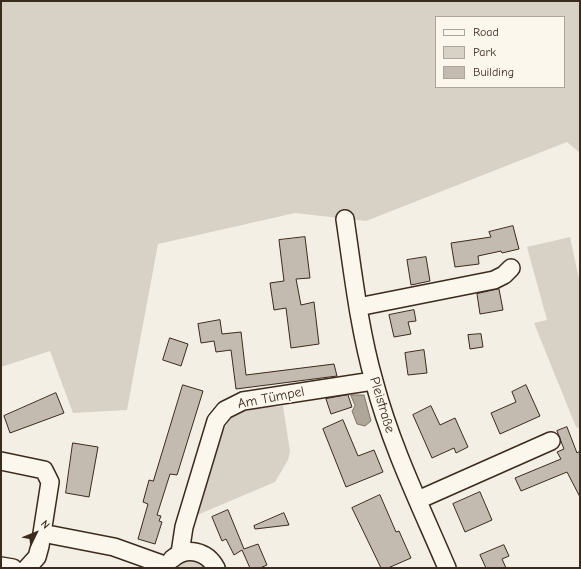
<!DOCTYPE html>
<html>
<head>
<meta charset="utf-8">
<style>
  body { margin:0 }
  #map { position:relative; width:581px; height:569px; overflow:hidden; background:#f3efe4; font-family:"Comic Neue",sans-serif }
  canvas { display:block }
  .frame { position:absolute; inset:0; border:2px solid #3b2a1e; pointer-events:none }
  .legend { position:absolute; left:435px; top:16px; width:130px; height:72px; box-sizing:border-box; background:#fbf7ec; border:1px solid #aea59a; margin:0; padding:5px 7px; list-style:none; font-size:12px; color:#3b2a1e }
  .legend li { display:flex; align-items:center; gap:8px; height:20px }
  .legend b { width:20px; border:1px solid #aea59a }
  .north { position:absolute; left:16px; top:513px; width:40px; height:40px; -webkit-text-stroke:3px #fbf7ec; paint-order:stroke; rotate:47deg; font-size:11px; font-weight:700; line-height:16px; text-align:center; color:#3b2a1e }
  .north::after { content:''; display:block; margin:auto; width:14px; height:18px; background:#3b2a1e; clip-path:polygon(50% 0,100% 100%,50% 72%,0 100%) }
</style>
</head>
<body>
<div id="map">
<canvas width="581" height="569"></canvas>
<div class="frame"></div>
<ul class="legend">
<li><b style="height:5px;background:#fbf7ec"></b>Road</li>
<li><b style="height:11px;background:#d8d1c6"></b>Park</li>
<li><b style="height:11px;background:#c3bbb0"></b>Building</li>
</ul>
<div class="north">N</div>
</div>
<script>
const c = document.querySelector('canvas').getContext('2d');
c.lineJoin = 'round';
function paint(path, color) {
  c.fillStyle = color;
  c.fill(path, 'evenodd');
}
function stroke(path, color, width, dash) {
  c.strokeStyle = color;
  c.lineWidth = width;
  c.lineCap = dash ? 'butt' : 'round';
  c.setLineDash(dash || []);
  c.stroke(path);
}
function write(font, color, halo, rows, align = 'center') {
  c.font = font + ' "Comic Neue",sans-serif';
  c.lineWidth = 3.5;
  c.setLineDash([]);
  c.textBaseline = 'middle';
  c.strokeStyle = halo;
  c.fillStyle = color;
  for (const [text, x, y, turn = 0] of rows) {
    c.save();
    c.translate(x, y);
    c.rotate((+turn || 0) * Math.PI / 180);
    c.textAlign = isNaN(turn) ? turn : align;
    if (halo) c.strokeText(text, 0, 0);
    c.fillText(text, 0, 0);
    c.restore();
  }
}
paint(new Path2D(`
  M1,1H580V153L567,142L366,221L295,213L158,244L127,410L73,413L50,351L1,367ZM436,17H564V87H436Z
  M570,237L580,284V429L576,427L534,323L547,320L527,247Z
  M283,406L290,451L288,460L275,482L197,515C203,495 220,423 235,414C248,407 268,408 283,406Z
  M194,557L209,568H174L178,563Z`), '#d8d1c6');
const water = new Path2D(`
  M351,395H364L371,421L365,426L357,424L352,411L355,406Z`);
paint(water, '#afa69a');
stroke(water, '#817468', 1);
const building = new Path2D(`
  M513,226L519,249L502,253L501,251L478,256L479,264L455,267L451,243L491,237L489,232Z
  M305,237L310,278L296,279L301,305L314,302L319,344L291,348L286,308L274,310L270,283L284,281L279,240Z
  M426,257L430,281L411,285L407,260Z
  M499,289L503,310L480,314L477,294Z
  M414,310L416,321L408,322L411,334L394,337L389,315Z
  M220,320L222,334L241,332L246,375L334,364L337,376L236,389L231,350L216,352L214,341L201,343L198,324Z
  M481,334L483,347L470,349L468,335Z
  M170,338L188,344L181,366L163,360Z
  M424,350L427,373L408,375L405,353Z
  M183,385L203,391L177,475L170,474L157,515L161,516L159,521L162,522L155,544L138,539L148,504L143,502L149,480L153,481Z
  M526,385L540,416L500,434L491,413L516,402L512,392Z
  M56,393L64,413L10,433L4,416Z
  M348,395L352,407L331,414L326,399Z
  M431,406L440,425L455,418L468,447L456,453L454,448L432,458L413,415Z
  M343,420L358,456L374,450L383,472L346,487L323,429Z
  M567,427L577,453L580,451V497L567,472L521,491L515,478L561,459L557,452L564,449L557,431Z
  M73,443L98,447L89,497L66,493Z
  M480,492L492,520L465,532L453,504Z
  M380,495L396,532L399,531L411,558L388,568H381L352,508Z
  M228,510L244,549L258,544L267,565L260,568H250L242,550L234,555L226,539L222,541L212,517Z
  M284,513L289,525L255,529L254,526Z
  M504,545L509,556L502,559L506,568H486L480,555Z`);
paint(building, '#c3bbb0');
stroke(building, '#3b2a1e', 1);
const minor = new Path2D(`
  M345,219C353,273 359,328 374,381C391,446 421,507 447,568
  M358,307L494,280L504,275L511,268
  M1,461L44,470L50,482L40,546L37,557L27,568
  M418,500L551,441
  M42,533L114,547L167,566
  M180,553L184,527L216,421L225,410L243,401L373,381
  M172,559C187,546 207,551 216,568
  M1,566L13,568`);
stroke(minor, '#3b2a1e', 20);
stroke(minor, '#fbf7ec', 17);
write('14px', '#3b2a1e', '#fbf7ec', [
  ["Am Tümpel",271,398,-11],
  ["Pleistraße",382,405,73]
]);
</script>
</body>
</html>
